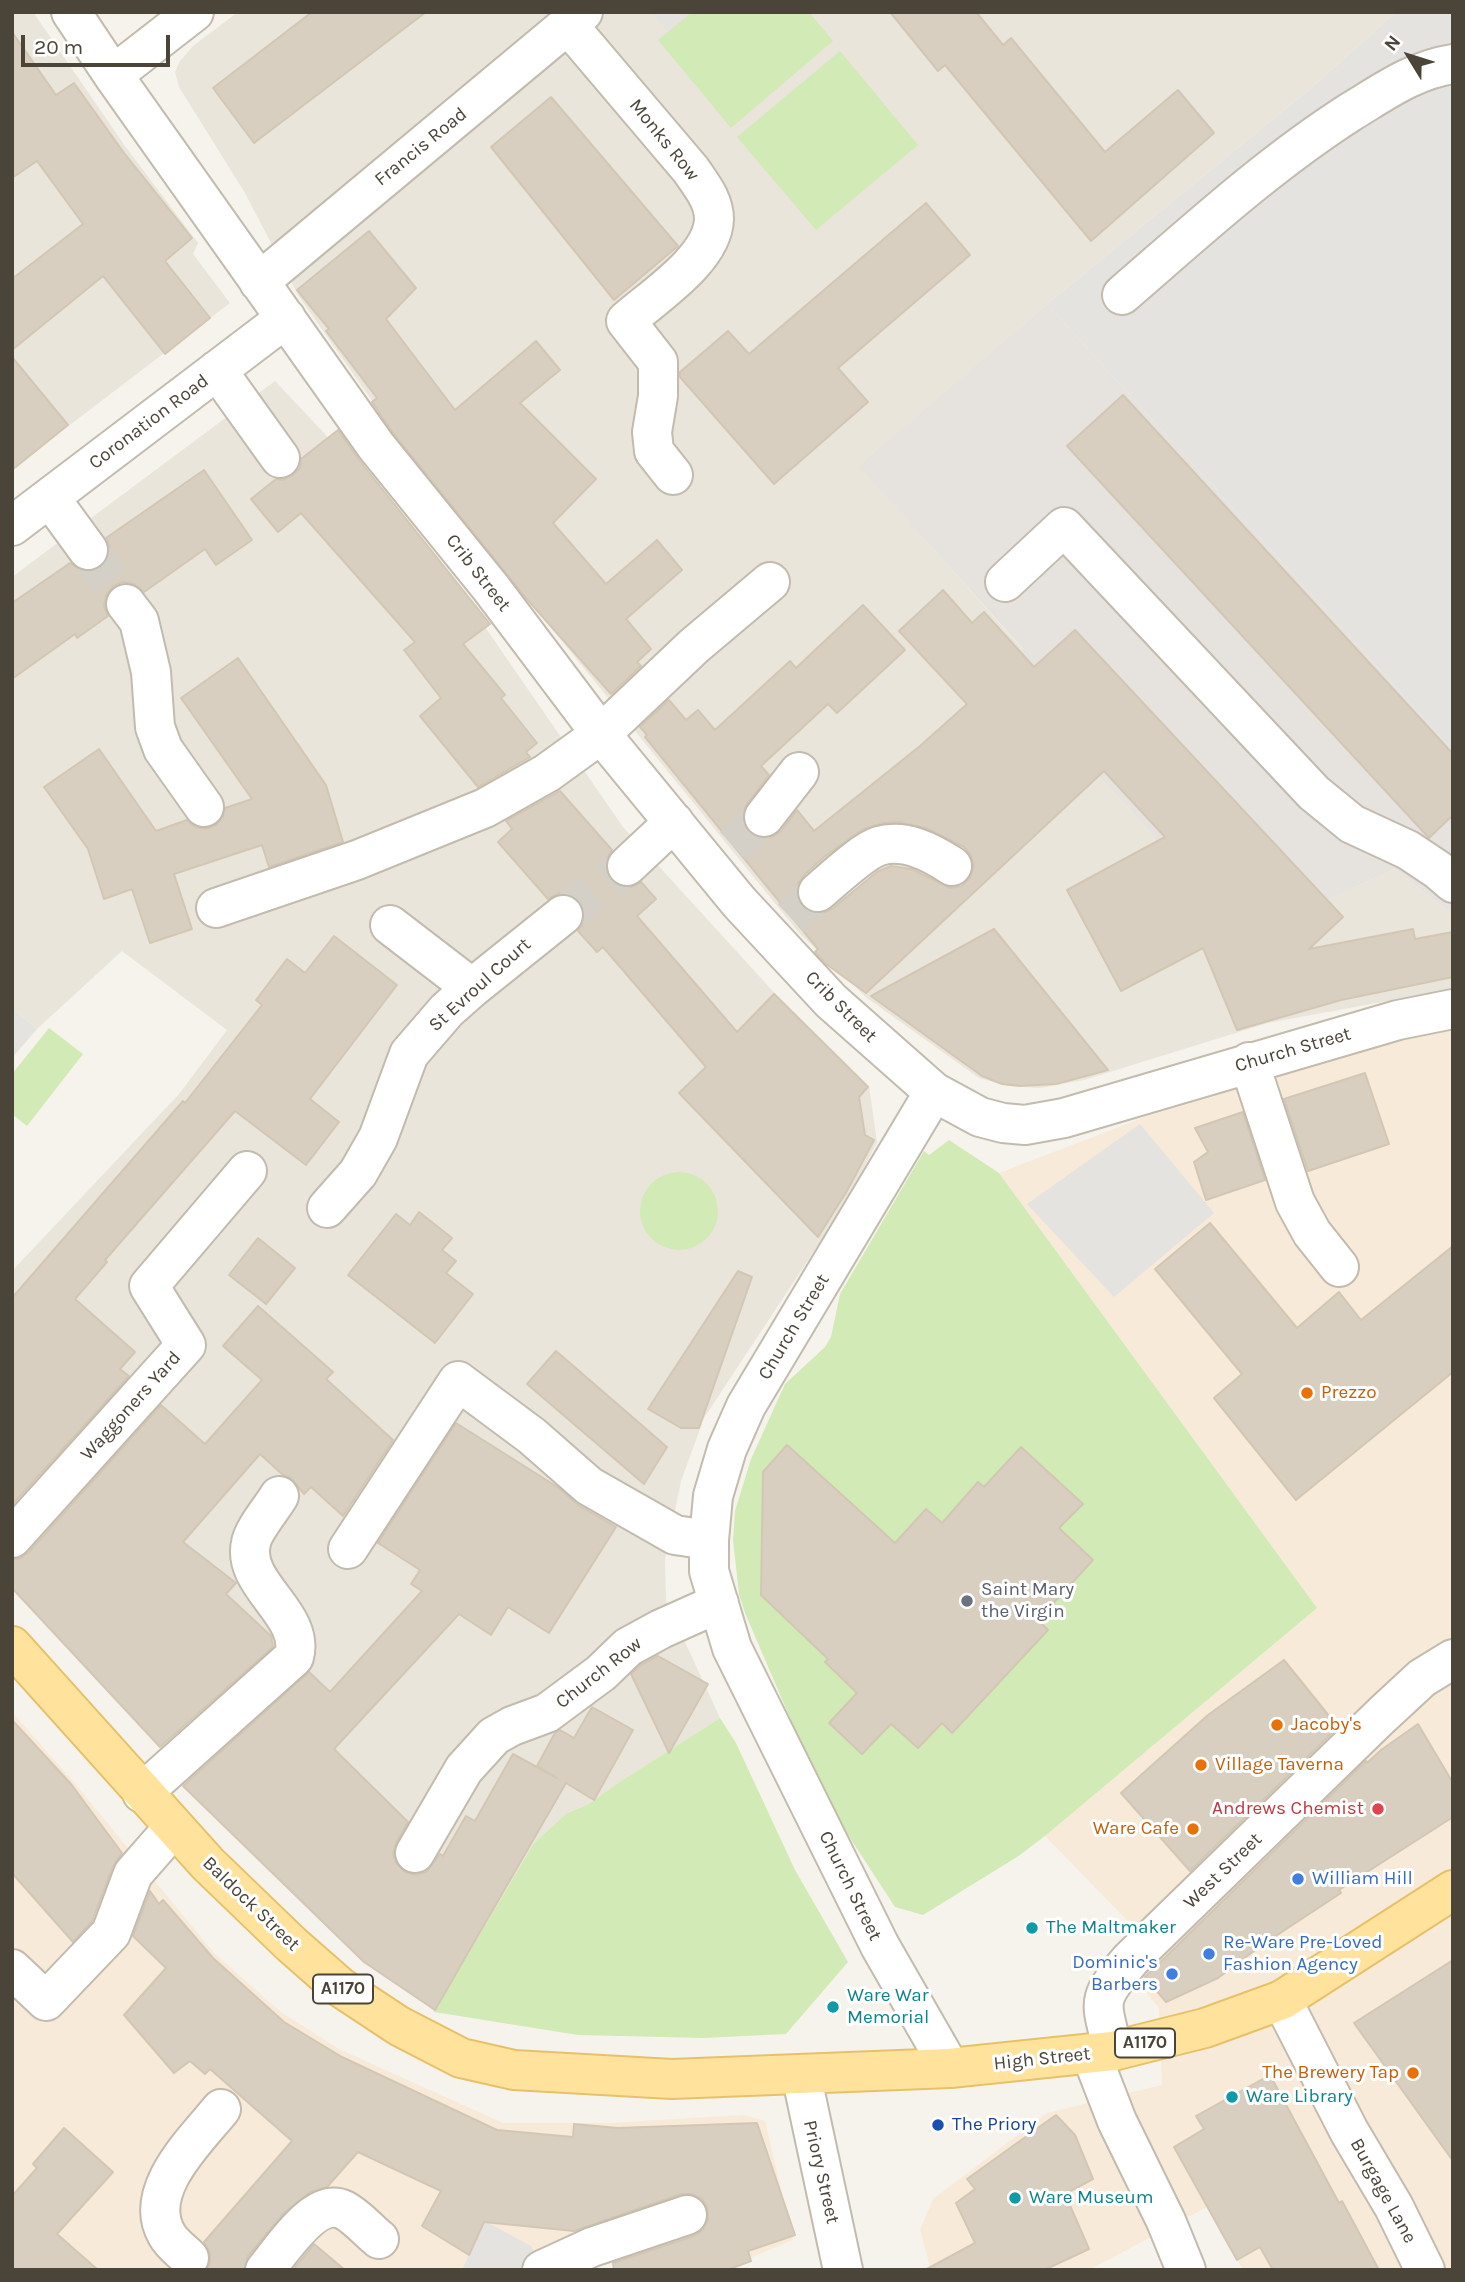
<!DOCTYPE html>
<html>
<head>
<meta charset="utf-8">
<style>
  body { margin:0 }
  #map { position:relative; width:1465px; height:2282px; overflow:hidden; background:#f6f3ec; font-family:Karla,sans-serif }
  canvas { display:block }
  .frame { position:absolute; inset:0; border:14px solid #4b4439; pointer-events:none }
  .north { position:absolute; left:1374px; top:21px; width:70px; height:70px; -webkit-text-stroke:5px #fff; paint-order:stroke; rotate:308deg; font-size:19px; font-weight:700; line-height:28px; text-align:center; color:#4b4439 }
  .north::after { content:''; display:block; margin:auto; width:24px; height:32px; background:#4b4439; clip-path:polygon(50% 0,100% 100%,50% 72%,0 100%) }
  .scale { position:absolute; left:21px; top:35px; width:149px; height:32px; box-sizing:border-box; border:4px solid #4b4439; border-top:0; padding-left:9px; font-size:21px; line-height:24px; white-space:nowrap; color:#4b4439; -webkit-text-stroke:5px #fff; paint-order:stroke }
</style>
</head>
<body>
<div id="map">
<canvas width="1465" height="2282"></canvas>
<div class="frame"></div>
<div class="north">N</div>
<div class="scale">20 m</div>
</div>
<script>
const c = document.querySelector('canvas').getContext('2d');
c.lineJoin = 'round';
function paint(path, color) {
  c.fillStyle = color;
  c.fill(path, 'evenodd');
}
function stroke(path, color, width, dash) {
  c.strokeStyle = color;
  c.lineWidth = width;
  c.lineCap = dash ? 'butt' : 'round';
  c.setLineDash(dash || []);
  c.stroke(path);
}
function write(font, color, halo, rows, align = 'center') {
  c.font = font + ' Karla,sans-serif';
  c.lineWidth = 6;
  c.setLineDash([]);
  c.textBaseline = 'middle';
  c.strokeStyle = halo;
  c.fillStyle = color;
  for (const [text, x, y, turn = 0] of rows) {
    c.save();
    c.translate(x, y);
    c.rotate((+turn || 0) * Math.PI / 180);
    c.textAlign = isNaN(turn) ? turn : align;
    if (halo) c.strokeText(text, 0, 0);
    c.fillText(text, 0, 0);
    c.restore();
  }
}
paint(new Path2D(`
  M12,12H33L125,146L198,243L193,254L230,303L12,469Z
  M238,12H1396L1316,84L1047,304L860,466L1023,650L1003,670L1150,832L1220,950L1394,869L1453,915V989L1268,1023L1084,1080L1040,1088L1008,1086L979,1078L867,998L800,934L470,528L396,435L298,295L245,193L179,87L175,72L180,61L193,46Z
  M275,381L325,434L453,586L485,627L623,827L770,988L869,1086L877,1142L849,1198L704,1418L681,1481L665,1560L666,1601L720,1718L621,1781L587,1805L567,1813L534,1843L434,2012L12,1433V1271L179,1094L227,1030L122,951L37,1029L12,1008V577Z`), '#eae5da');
paint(new Path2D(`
  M1453,1030V2270H1243L1207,2207L1089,2270H931L920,2230L933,2199L1047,2113L1162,2085L1159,2008L1137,1981L1160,1954L1045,1836L1317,1608L999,1173L1145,1117L1402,1040Z
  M12,1712L72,1780L214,1953L281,2012L339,2049L503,2123H609L744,2115L765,2121L793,2240L721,2270H690L667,2201L508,2270H12Z`), '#f7ead8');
paint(new Path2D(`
  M1047,304L1453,750V915L1394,869L1221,950L1150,832L1002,670L1023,649L859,466Z`), '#e6e2dd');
paint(new Path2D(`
  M692,12H809L833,41L731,128L658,40Z
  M840,51L918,145L816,230L737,137Z
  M49,1028L83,1054L27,1126L12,1114V1074Z
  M949,1140L999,1173L1317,1608L1045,1836L1017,1857L923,1915L895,1907L837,1818L802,1746L745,1613L739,1594L733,1540L735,1511L751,1459L785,1384L825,1347L831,1337L840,1294L924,1151L929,1155Z
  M640 1211a39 39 0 1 1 78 0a39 39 0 1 1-78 0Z
  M720,1718L736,1743L795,1870L848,1962L786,2034L704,2038L578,2035L434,2012L534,1843L567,1813L587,1805L621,1781Z`), '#d2eab5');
paint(new Path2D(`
  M652,12H692L668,32Z
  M1396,12H1453V750L1047,304L1316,84Z
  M12,1008L37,1029L12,1058Z
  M1140,1124L1214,1213L1114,1297L1027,1204Z
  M485,2221L531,2246L543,2270H462Z`), '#e5e3e0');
const building = new Path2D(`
  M312,12H426L254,143L213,88Z
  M890,12H976L1003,45L1011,38L1105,152L1178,90L1214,133L1091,241L945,65L938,71Z
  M12,32L56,95L74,83L124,153L192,238L165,261L210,318L165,354L103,276L12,350V279L83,224L37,161L12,178Z
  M551,97L678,246L614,300L491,147Z
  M926,203L970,255L838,368L868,402L774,484L680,377V372L728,331L749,354Z
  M369,231L416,288L386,319L455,410L536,341L560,370L520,403L596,479L553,523L606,584L657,540L682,570L626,619L651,649L637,662L641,666L611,694L525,597L393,433L372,402L377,398L326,331L329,329L297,290Z
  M12,357L68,425L12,470Z
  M1123,395L1453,754V815L1429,838L1067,446Z
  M338,430L359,460L490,624L463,644L505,695L501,698L537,743L526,752L530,757L478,787L420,716L441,698L404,650L415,642L301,513L278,532L251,499L276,479L283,480L293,475L300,468L301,459Z
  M204,470L252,540L216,565L205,549L144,592L134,584L123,582L113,586L106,596L104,606L108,616L77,638L75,634L12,679V603L70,563L80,570L91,572L100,568L108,558L110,547L106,538Z
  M943,590L972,623L984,612L1034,667L1075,630L1343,917L1309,949L1413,929L1415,939L1453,932V977L1341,1000L1237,1030L1203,948L1121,991L1067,890L1165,837L1104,771L866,993L826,964L815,952L818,949L645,737L647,735L640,727L669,700L686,720L698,710L715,730L790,661L796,668L863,605L905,650L837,713L828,704L761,766L769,775L747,804L743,813L744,826L750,834L760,838L772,837L781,831L797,810L814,831L920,746L967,704L899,631ZM898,822L926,828L964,847L971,855L974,866L970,878L962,886L950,888L911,869L891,866L877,872L832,909L823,913L810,912L801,906L796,895L798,884L804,875L824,857L863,829L884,823Z
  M238,658L326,785L343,842L269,867L262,845L174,874L192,929L150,943L132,889L104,899L88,849L44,787L99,749L156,831L187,820L195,827L205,829L216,825L223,817L225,808L252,799L181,698Z
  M560,791L612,850L606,860V870L611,880L621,887H631L641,882L656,899L637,916L737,1032L774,994L868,1087L859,1097L865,1135L874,1140L847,1191L818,1237L679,1093L706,1067L603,947L597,952L578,931L584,922L585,912L580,901L570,894L560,893L548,899L498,842L512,829L506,821Z
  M994,929L1108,1070L1056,1084L1020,1086L1002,1084L982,1076L871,996Z
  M334,936L397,985L310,1099L339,1122L306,1165L235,1111L105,1260L107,1262L75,1299L135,1352L120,1369L129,1376L12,1505V1298L183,1101L185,1103L262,1005L256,1000L287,959L305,973Z
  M1365,1073L1389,1144L1308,1171L1284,1099Z
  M1243,1112L1265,1180L1206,1200L1194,1162L1208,1152L1195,1128Z
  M419,1212L452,1238L442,1250L456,1261L446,1273L473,1294L435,1343L348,1275L396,1214L410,1225Z
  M1210,1223L1297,1328L1339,1292L1361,1320L1453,1246V1372L1296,1500L1214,1398L1242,1374L1155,1269Z
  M258,1238L295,1268L266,1304L229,1275Z
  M738,1271L752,1277L699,1428H681L648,1409Z
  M258,1306L333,1372L326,1379L393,1440L343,1516L311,1487L304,1494L291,1478L283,1475L260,1454L183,1542L236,1583L226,1594L271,1636L273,1647L160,1747L12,1588V1559H19L28,1553L161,1405L205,1444L262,1380L223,1346Z
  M556,1351L667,1447L644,1484L527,1384Z
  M456,1423L559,1488L578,1505L616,1527L549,1633L508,1607L491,1635L459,1614L334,1749L408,1822L396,1843L393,1854L396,1863L405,1872L416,1875L426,1872L440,1854L443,1856L466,1816L475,1821L513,1754L557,1778L537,1766L555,1733L560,1730L574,1738L592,1707L633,1730L594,1800L566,1783L435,2010L364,1962L183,1786L309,1672L330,1692L422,1591L411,1584L420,1570L378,1543Z
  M787,1445L895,1543L926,1509L942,1523L978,1482L984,1487L1021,1447L1083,1504L1059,1528L1093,1560L1038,1620L1048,1630L952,1733L942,1723L918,1748L891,1724L862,1754L829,1723L857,1693L825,1662L828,1659L761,1595L763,1472Z
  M658,1656L708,1684L669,1753L631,1674L641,1665Z
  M1284,1660L1338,1727L1190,1871L1121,1793L1208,1715Z
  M12,1720L71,1784L122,1853L113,1866L92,1921L73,1942L12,1873Z
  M1418,1724L1453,1783V1817L1339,1890L1341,1893L1262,1945L1218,1978L1166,2002L1145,1977L1366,1761L1367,1763L1381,1750Z
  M150,1891L159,1904L163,1900L213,1958L284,2022L342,2057L497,2130L573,2137L574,2124L618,2128L757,2123L795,2235L748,2251L751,2261L727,2270H614L613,2263L694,2236L703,2230L708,2220L707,2207L702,2199L692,2194H681L574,2231L484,2222L469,2255L422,2226L441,2191L358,2152L327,2187L310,2192L284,2213L248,2256L244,2270H207L210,2263V2253L204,2242L292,2141L210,2069L205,2074L190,2061L174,2073L124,2015L166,1968L133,1936Z
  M1453,1960V2161L1354,2023Z
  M1270,2075L1339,2203L1342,2201L1379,2270H1273L1260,2247L1237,2260L1174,2147L1204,2129L1196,2116Z
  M1056,2115L1075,2135L1093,2179L1065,2194L1089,2249L1044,2270H925L975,2243L956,2203L975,2189L967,2179Z
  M64,2128L113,2172L57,2234L98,2270H12V2196L37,2168L33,2164Z
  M314,2244L345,2270H293Z`);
paint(building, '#d8cfc1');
stroke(building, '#d3c7b4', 2);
stroke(new Path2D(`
  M88,550L126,604
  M733,846L764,817
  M563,915L627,866
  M791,918L818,892`), '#d4d0c8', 38, [38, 19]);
const minor = new Path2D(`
  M71,12L113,75L376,446L491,588L601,734L739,902L831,1001L934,1092L980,1117L1003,1123L1025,1125L1064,1118L1398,1020L1453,1009
  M568,25L691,170C701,185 714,200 714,219C713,259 653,297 626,321L658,362V396L652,432L654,451L673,475
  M113,75L194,12
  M259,282L583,12
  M1122,295C1196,231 1269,164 1352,111C1385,91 1414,70 1453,64
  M217,370L280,458
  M50,498L88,550
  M12,526L286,318
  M1005,582L1064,527L1314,793L1352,824L1408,850L1438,870L1453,883
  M126,604L139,621L151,672L155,727L163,749L204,807
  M764,817L799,772
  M627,866L674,822
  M818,892C831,881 863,851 879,846C905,838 932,853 952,866
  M216,908L357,860L485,808L547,773L601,734L694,646L770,582
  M390,925L472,988
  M1249,1062L1295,1202L1312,1233L1339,1267
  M934,1092L746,1406L727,1449L713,1496L709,1540V1571L732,1648L880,1946L950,2068
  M327,1208L358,1173L378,1138L409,1054L447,1010L472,988L563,915
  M12,1538L186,1345L149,1286L247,1171
  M348,1549L458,1381L532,1436L589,1486L675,1535L709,1540
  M142,1793L294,1657C306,1614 241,1585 251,1543C253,1530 272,1508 279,1496
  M415,1853L464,1769L494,1736L512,1726L547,1713L601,1673L628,1647L661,1629L719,1603
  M12,1969L46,2001L111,1933L133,1874L174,1827
  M1282,2000L1349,2131L1394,2207L1425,2270
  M1113,2051C1101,2000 1095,2002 1130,1960L1382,1715L1422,1678L1453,1659
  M1091,2054L1117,2121L1166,2221L1186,2270
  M801,2074L843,2270
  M189,2258C182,2251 172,2244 167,2235C141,2191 196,2140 221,2109
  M265,2270C282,2250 315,2196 344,2210C356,2216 368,2230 379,2239
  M542,2270L592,2247L687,2215`);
const major = new Path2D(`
  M12,1646L208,1864L291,1944L340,1987L399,2026L461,2058L514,2070L672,2079L950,2068L1113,2051L1205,2028L1282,2000L1453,1890`);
stroke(minor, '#c2bbae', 42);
stroke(major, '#e6c16a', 42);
stroke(minor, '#fff', 38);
stroke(major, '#ffe39c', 38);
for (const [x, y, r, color] of [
  [1307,1393,7,"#e8710a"],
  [967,1601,7,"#6b7280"],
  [1277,1725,7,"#e8710a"],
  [1201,1765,7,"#e8710a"],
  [1378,1809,7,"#e0444e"],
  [1193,1829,7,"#e8710a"],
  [1298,1879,7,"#3f7fe0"],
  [1032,1928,7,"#0f9aa8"],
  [1209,1954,7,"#3f7fe0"],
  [1172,1974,7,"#3f7fe0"],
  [833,2007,7,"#0f9aa8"],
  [1413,2073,7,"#e8710a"],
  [1232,2097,7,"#0f9aa8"],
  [938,2125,7,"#1a4fb4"],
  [1015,2198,7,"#0f9aa8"]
]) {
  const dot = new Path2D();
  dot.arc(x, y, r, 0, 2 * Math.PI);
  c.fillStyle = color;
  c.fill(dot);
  stroke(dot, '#fff', 2.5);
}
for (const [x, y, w] of [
  [343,1989,60],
  [1145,2043,60]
]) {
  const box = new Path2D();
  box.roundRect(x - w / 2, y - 14.5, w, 29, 5);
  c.fillStyle = '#fff';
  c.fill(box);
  stroke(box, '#4b4439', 2);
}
write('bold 18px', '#4b4439', null, [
  ["A1170",343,1989],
  ["A1170",1145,2043]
]);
write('19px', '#4b4439', '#fff', [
  ["Monks Row",664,140,51],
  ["Francis Road",421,147,-39],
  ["Coronation Road",149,422,-37],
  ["Crib Street",478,573,52],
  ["St Evroul Court",480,985,-42],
  ["Crib Street",841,1007,45],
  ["Church Street",1293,1050,-16],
  ["Church Street",794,1327,-59],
  ["Waggoners Yard",131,1406,-48],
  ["Church Row",599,1673,-38],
  ["West Street",1223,1871,-44],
  ["Church Street",850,1886,64],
  ["Baldock Street",251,1904,44],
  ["High Street",1042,2059,-6],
  ["Priory Street",821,2172,77],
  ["Burgage Lane",1383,2191,61]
]);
write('19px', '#c56008', '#fff', [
  ["Prezzo",1321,1393],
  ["Jacoby's",1291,1725],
  ["Village Taverna",1215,1765],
  ["Ware Cafe",1179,1829,"right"],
  ["The Brewery Tap",1399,2073,"right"]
], 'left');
write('19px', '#5b616d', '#fff', [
  ["Saint Mary",981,1590],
  ["the Virgin",981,1612]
], 'left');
write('19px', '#be3a42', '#fff', [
  ["Andrews Chemist",1364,1809]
], 'right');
write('19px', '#366cbe', '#fff', [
  ["William Hill",1312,1879],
  ["Re-Ware Pre-Loved",1223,1943],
  ["Fashion Agency",1223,1965],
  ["Dominic's",1158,1963,"right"],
  ["Barbers",1158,1985,"right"]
], 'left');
write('19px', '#0d838f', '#fff', [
  ["The Maltmaker",1046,1928],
  ["Ware War",847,1996],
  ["Memorial",847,2018],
  ["Ware Library",1246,2097],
  ["Ware Museum",1029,2198]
], 'left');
write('19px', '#164399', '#fff', [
  ["The Priory",952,2125]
], 'left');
</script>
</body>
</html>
